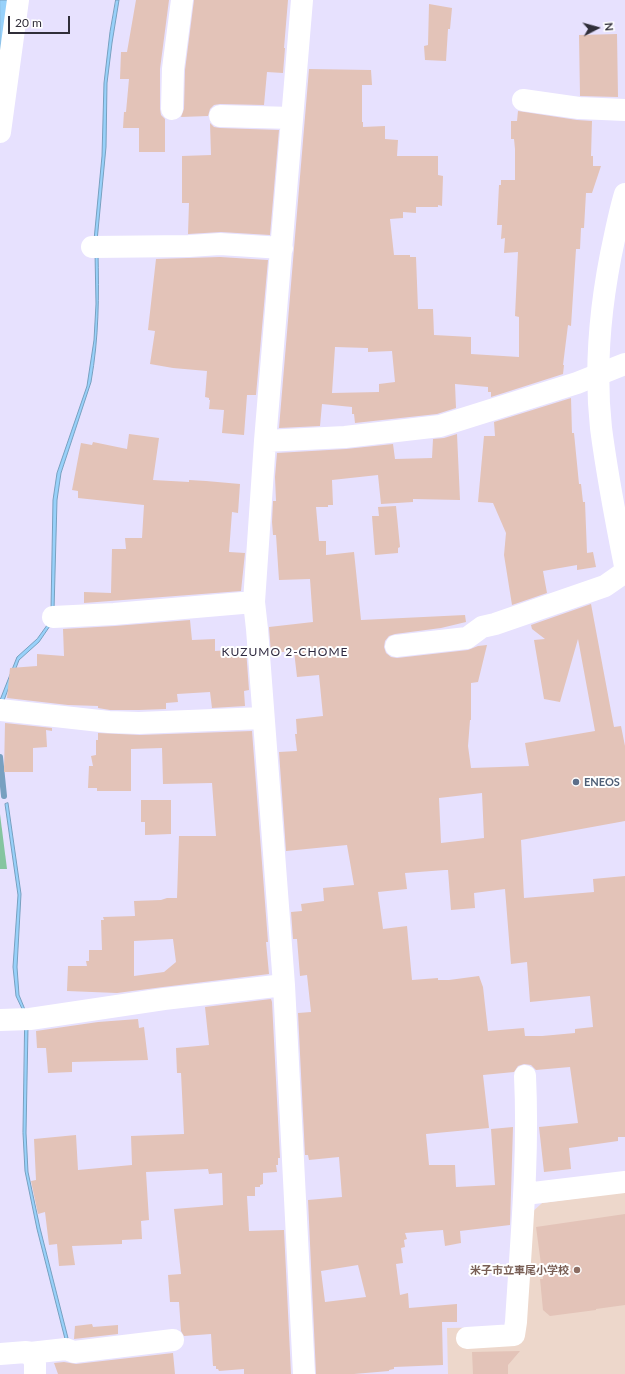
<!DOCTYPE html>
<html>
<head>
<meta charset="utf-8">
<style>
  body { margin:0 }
  #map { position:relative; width:625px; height:1374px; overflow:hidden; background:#e7e1fe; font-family:Lato,sans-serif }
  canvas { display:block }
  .north { position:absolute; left:577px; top:8px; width:40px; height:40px; -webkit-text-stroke:3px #fff; paint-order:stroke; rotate:84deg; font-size:11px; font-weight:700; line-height:16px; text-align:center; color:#302e39 }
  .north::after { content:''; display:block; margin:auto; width:14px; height:18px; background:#302e39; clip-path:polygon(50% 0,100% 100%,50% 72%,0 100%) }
  .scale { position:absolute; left:8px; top:16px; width:62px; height:18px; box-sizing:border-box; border:2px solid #302e39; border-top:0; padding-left:5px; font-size:12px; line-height:14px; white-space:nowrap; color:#302e39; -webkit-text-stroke:3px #fff; paint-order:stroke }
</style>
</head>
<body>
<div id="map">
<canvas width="625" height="1374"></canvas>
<div class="north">N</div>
<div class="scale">20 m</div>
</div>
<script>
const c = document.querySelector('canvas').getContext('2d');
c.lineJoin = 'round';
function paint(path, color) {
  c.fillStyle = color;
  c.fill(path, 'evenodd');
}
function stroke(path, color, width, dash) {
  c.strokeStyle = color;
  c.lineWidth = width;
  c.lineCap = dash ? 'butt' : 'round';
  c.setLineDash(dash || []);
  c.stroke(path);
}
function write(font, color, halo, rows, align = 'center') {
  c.font = font + ' Lato,"Noto Sans JP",sans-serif';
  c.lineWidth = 4;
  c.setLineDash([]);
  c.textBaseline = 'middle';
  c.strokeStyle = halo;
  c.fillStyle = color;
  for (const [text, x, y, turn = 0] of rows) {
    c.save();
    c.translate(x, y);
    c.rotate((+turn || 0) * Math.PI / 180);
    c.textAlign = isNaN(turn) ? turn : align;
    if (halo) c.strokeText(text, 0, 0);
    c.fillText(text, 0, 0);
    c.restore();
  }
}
paint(new Path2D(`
  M625,1192V1374H448L447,1328L507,1327L530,1214L542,1203Z`), '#edd7cb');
paint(new Path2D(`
  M0,814L7,869H0Z`), '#85c5a0');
const water = new Path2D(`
  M0,0H11L0,78Z
  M116,0H119L112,43L107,83L106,147L97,241L94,240L102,156L104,83L110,32Z
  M98,251C99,297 99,337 91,382L61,473L57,500L54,610L51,609L53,500L57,473L87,386L94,340L96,304L95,252Z
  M49,623H52L39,642L19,660L3,703L0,700L17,657L37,639Z
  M8,803L21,894L17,967L19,995L26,1012L24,1013L16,996L13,967L18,895L5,804Z
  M25,1027H28L26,1133L28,1172L40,1228L68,1338L65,1339L37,1229L25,1171L23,1133Z`);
paint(water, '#97d1fa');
stroke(water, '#78a0c0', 1);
stroke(new Path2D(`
  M0,757L4,796`), '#78a0c0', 6);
paint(new Path2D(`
  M136,0H169L160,69V109L161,115L165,119V152H139V128H123L124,112H126L129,79H120L121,52H127Z
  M194,0H288L284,48H285L283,73L267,72L264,105L220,104L214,105L210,109L208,116L181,117L184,109L185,70Z
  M429,4L452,8L450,29H448L446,61L425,60L424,46L428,45Z
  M617,34L618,97L580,96L579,35Z
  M309,69L371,70L372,85H362V122H363V127L385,126V139L398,140L397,156H438V175L443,176L442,206L438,205V207H416V213L403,212V218L390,219L394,255H410V257H416L418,309H433L434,335L471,337V354L519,357V317L515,316L518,252L504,253L505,238L501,239L502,225H497L499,185H501V180H515V149L514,139H511V121H517L518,111L577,120L592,121L591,156H593V166H601L592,193H586L584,228H581L580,249H576L571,326L568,325L563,365H564L563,374L491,397V392H488V387L455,384L456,408L437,414L355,423L354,414H352V407L322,404L320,426L279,428ZM335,347L368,348V352L392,351L395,382L379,384V392L332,393Z
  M210,123L214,127L220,128L279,130L270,235L221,232L188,234L189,203H182V156L211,155Z
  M220,257L268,260L256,395H247L244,435L222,433L224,410L209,409L210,400H209V398L205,397L207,371L173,368L150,364L155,331L148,330L156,259Z
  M571,398L572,433H574L579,484H581L583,502H585L587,553L593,552L596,567L577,570V565L543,571L547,593L512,605L504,555L506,533L493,503L478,502L484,436H495L494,422Z
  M129,434L159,438L153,480L189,482V480L206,481L240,484L238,513L232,512L229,552L245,553L241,591L84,603V592L111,593L112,549H126L125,538H142L144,505L78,498V491L72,490L81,443L92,445L93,442L127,449Z
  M457,434L460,500L413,499V502L381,504L378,475L332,480L333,505H328V507H316L319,541H326V555L354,552L361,620L465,615L466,622L441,628L395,634L389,636L385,641L384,647L386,653L391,657L397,658L468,650L478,646L487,645L478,682L471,683V720H470L468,746L471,768L529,766L525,743L595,731L578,639L560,702L544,699L534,640L545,639L532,629L531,625L591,604L614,727L621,726L625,746V821L521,840L524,898L594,892L593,879L625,876V1137H618V1141L569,1148L571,1169L544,1172L539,1127L578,1123L570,1067L536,1070L531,1065L524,1064L518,1066L514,1072L483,1075L489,1128L426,1134L429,1165H455L456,1187L495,1185L491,1129L513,1127L510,1225L460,1231L461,1243L445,1246L443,1230L405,1233L407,1239L404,1240L405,1247L401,1248L403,1263L396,1264L400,1295L408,1293L409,1308L457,1304V1322H442L443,1365L394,1367V1369L389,1370V1371L354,1374H316L308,1200L342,1197L339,1157L309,1160L308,1155H305L298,1013L311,1012L307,975L300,976L297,939H293L291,912L302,911L301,904L324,901L323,888L354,885L347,845L286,851L279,752L297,751L295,734H297L296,719L323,716L319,675L297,677L294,651L271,653L269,627L313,622L310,579L279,580L276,535H273L272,522L273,501H276L275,477L277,453L346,449L393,444L395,459L432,458L433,439L444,438ZM482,793L484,838L441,843L439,798ZM445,870H448L451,910L475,908L474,893L505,889L511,964L527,962L530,1002L590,996L593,1027L575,1029V1033L542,1036H525L524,1028L488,1031L483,987L479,976L449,980H438V978L412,980L407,926L383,929L378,892L407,889L405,873ZM358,1265L366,1297L325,1302L321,1271Z
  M396,506L400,547L398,548V553L375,555L372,516H379L378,507Z
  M190,620L192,640L215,639V651L246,649L249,690L244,691L245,706L212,708L210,692L177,694L178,702L166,703V709L139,710H110L98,708V706L68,705L7,698L10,668L37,666V654L64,656L63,629L115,626Z
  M5,723L52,728V731L46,730L47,747L33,748V772H4Z
  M252,731L268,942H266L269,974L163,987L117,993L67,991L68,966H87L86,961H89V950H102L101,920H104L103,917L135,916L134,901L161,900L167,898H177L179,836H216L212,783L163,784L162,748L131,749V791H97V788H88L89,766H93L91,756L96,755V740H98V733L140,735ZM173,939L176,962L164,972L134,976V941Z
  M141,800H171V834L145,835V822H141Z
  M271,999L272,1002L280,1158H278V1165H276L277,1172L263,1173V1184L260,1185V1187H255V1196H247L249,1231L284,1230L291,1374H244V1369L219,1371L218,1369H216V1366H213L211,1334L184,1336L181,1331L179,1302H170L168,1275L181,1274L174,1209L223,1205L222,1173L209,1174L208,1169L146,1172L149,1220L141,1221L142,1239L122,1240V1244L72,1246L75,1265L59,1266L57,1244L49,1245L45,1212L38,1214L31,1181L36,1180L34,1139L76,1135L78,1170L132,1165L131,1136L184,1134L181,1073H177L176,1048L209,1045L205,1007Z
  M138,1019L139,1028L144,1027L148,1060L72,1062V1072L48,1073L46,1048H37L36,1031L98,1022Z
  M625,1214V1305L596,1309V1310L550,1316L543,1310L540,1279H543L536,1227Z
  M92,1324L93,1327L118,1325V1334L74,1339L75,1326Z
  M520,1351L508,1365V1374H473L472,1352Z
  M173,1353L175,1374H58L54,1363L64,1362L76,1364Z`), '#e3c3b8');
stroke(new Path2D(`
  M302,0L265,441L254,602L257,629L284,985L304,1374
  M523,100L579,108L625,110
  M172,109L173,69L182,0
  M220,116L292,118
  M0,132L18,0
  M92,247L189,246L220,244L282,248
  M265,441L345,437L440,426L577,383L625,364
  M53,617L114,614L254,602
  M396,646L467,638L482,627L495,624L605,586L625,572
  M0,710L109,722L139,723L263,718
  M0,1020L30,1019L164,999L284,985
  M525,1194L625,1182
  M467,1338L514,1335L516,1322C521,1240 529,1158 525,1076
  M30,1353L66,1349L74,1352L173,1340
  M0,1354L26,1352L30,1353L35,1362V1374`), '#fff', 22);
stroke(new Path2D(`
  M625,194C621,207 618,221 615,235C601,298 594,364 601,428C607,474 616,521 625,566`), '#fff', 22);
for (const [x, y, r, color] of [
  [576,782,4,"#5c6f8a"],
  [577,1270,4,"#8d6e63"]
]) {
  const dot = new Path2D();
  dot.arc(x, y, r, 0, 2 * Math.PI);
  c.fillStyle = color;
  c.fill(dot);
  stroke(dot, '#fff', 1.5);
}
write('bold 11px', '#4e5e75', '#fff', [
  ["ENEOS",584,782]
], 'left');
write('bold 11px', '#785e54', '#fff', [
  ["米子市立車尾小学校",569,1270]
], 'right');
c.letterSpacing = '1px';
write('12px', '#2e293f', '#fff', [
  ["KUZUMO 2-CHOME",285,652]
]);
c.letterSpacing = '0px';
</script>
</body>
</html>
